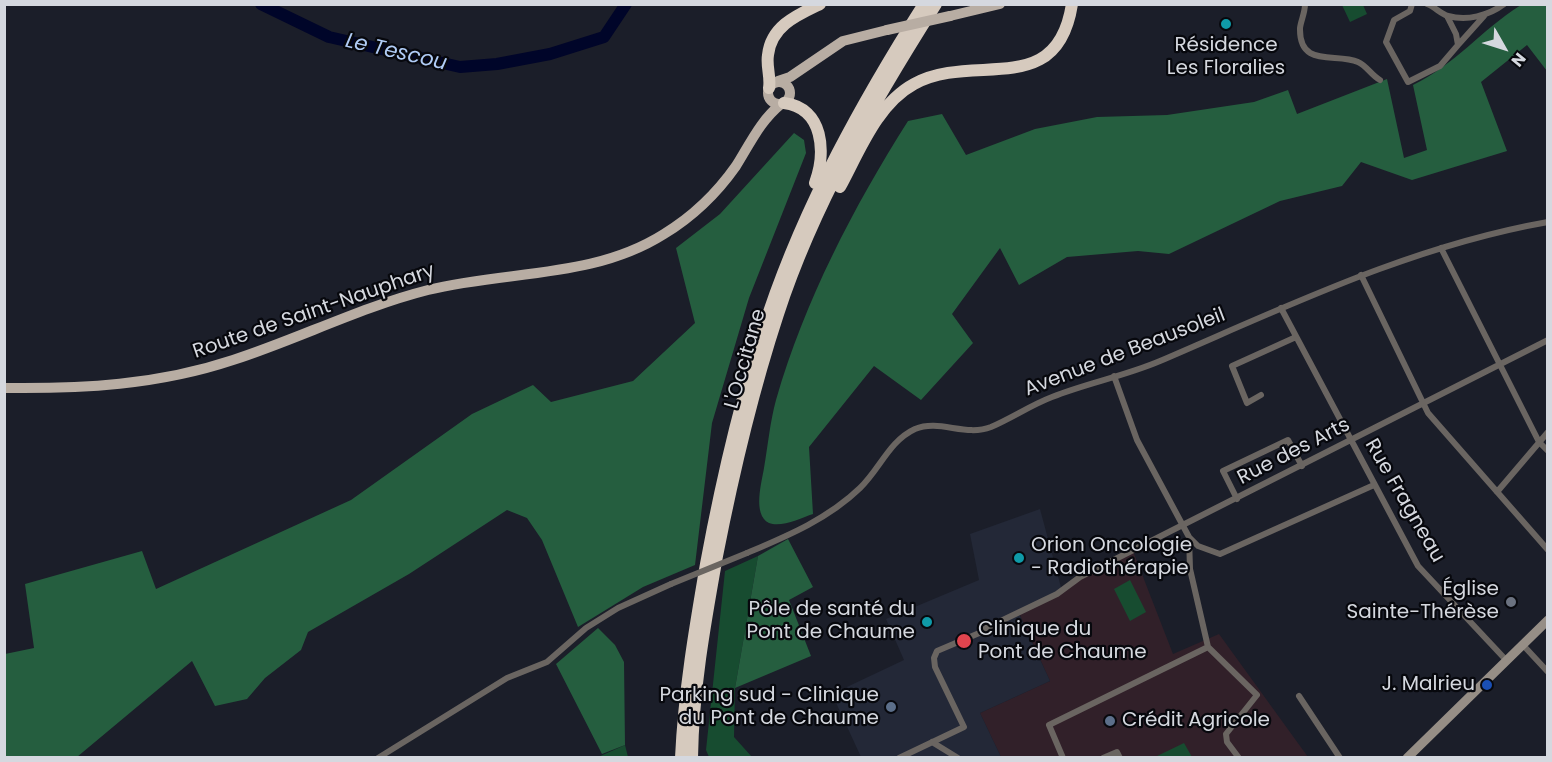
<!DOCTYPE html>
<html>
<head>
<meta charset="utf-8">
<style>
  body { margin:0 }
  #map { position:relative; width:1552px; height:762px; overflow:hidden; background:#1b1e29; font-family:Poppins,sans-serif }
  canvas { display:block }
  .frame { position:absolute; inset:0; border:6px solid #d5d8df; pointer-events:none }
  .north { position:absolute; left:1474px; top:18px; width:60px; height:60px; -webkit-text-stroke:4px #07080d; paint-order:stroke; rotate:129deg; font-size:16px; font-weight:700; line-height:24px; text-align:center; color:#d5d8df }
  .north::after { content:''; display:block; margin:auto; width:21px; height:27px; background:#d5d8df; clip-path:polygon(50% 0,100% 100%,50% 72%,0 100%) }
</style>
</head>
<body>
<div id="map">
<canvas width="1552" height="762"></canvas>
<div class="frame"></div>
<div class="north">N</div>
</div>
<script>
const c = document.querySelector('canvas').getContext('2d');
c.lineJoin = 'round';
function paint(path, color) {
  c.fillStyle = color;
  c.fill(path, 'evenodd');
}
function stroke(path, color, width, dash) {
  c.strokeStyle = color;
  c.lineWidth = width;
  c.lineCap = dash ? 'butt' : 'round';
  c.setLineDash(dash || []);
  c.stroke(path);
}
function write(font, color, halo, rows, align = 'center') {
  c.font = font + ' Poppins,sans-serif';
  c.lineWidth = 4.5;
  c.setLineDash([]);
  c.textBaseline = 'middle';
  c.strokeStyle = halo;
  c.fillStyle = color;
  for (const [text, x, y, turn = 0] of rows) {
    c.save();
    c.translate(x, y);
    c.rotate((+turn || 0) * Math.PI / 180);
    c.textAlign = isNaN(turn) ? turn : align;
    if (halo) c.strokeText(text, 0, 0);
    c.fillText(text, 0, 0);
    c.restore();
  }
}
paint(new Path2D(`
  M1133,551L1173,654L1219,634L1308,757H1001L980,713L1050,681L1019,613L1080,577Z`), '#312029');
paint(new Path2D(`
  M1040,509L1062,591L1019,614L1050,681L980,713L1001,757H861L832,694L904,660L886,619L979,580L970,534Z`), '#232837');
paint(new Path2D(`
  M1342,5H1363L1367,14L1350,22Z
  M758,556L735,688L734,737L752,757H709L706,750L725,571Z
  M1130,580L1146,612L1130,621L1114,589Z
  M1184,743L1192,757H1155Z
  M625,745L628,757L596,758Z`), '#174c30');
paint(new Path2D(`
  M1521,5H1547V71L1527,45L1481,82L1507,151L1412,180L1361,162L1342,186L1280,201L1169,254L1138,251L1067,257L1019,285L1000,248L952,314L973,343L921,400L874,366L809,447L813,514C801,518 781,528 769,523C752,515 762,481 764,468C768,445 770,422 776,400C805,300 853,208 908,121L942,114L966,155L1035,129L1097,117L1167,115L1254,102L1288,90L1297,114L1387,79L1404,158L1427,150L1413,85C1455,65 1481,30 1521,5Z
  M794,133L804,140L806,153L749,298L712,423L695,565L643,587L578,627L542,540L527,518L507,510L409,574L308,632L301,650L265,678L247,699L215,706L192,661L77,757H5V654L34,648L25,584L142,551L156,589L351,500L472,414L533,385L551,402L633,381L695,323L676,248L720,214Z
  M788,539L813,587L789,600L811,656L735,688L758,556Z
  M598,628L615,645L624,662L625,745L602,754L556,664Z`), '#255e3f');
stroke(new Path2D(`
  M261,4L329,37L460,67L497,64L550,54L604,37L626,4`), '#000529', 12);
stroke(new Path2D(`
  M1305,4C1305,13 1301,20 1300,28C1299,69 1337,52 1358,62C1367,66 1371,75 1380,80
  M1412,4L1410,11L1394,20L1386,42L1408,82L1440,66L1458,45L1456,34L1447,16
  M1427,4C1435,7 1441,14 1448,16C1467,21 1488,16 1504,4
  M1458,45L1484,16
  M1441,248L1539,442L1548,451
  M1361,275L1428,413L1548,550
  M1281,308L1418,566L1506,660
  M1114,376L1137,440L1189,537L1190,569L1208,647
  M1261,395L1247,403L1232,366L1296,337
  M1497,492L1548,432
  M1237,499L1223,471L1288,440L1302,466
  M1190,538L1198,546L1220,554L1374,485
  M747,553C787,536 828,519 860,488C880,469 889,441 915,429C940,419 965,437 991,427C1012,418 1031,405 1052,397C1087,383 1125,376 1160,361C1286,307 1411,246 1548,222
  M982,630L1057,594L1080,577L1548,340
  M1522,644L1548,672
  M1208,647L1257,695L1226,734L1227,742L1239,758
  M1299,696L1340,758
  M932,742L958,758
  M378,758L507,678L547,662L586,628L618,608L671,584
  M899,758L964,727L935,667L934,658L937,651L984,631
  M1063,758L1049,725L1208,647
  M1103,758L1117,752L1120,758`), '#6a6561', 6);
stroke(new Path2D(`
  M1407,758L1548,620`), '#968e86', 9);
stroke(new Path2D(`
  M950,16L1000,4
  M778,81L790,77L843,41L887,30
  M768 93a11 11 0 1 1 22 0a11 11 0 1 1-22 0Z
  M4,388C82,389 158,385 233,360C298,339 361,307 428,290C508,270 593,279 664,234C692,217 717,193 736,166C750,144 760,121 781,104`), '#b8ada3', 10);
stroke(new Path2D(`
  M769,88C771,77 766,66 768,55C771,26 797,15 820,4
  M784,103C824,108 826,153 815,183
  M840,187C859,152 877,104 914,84C974,51 1057,101 1072,4
  M681,758C684,692 695,628 706,564C722,478 741,395 769,312C806,203 862,102 924,4
  M692,758C693,689 705,623 717,556C733,474 752,393 778,314C814,204 874,102 936,4`), '#d6cabe', 12);
stroke(new Path2D(`
  M671,584L747,553`), '#6a6561', 6);
stroke(new Path2D(`
  M887,30L950,16`), '#b8ada3', 10);
for (const [x, y, r, color] of [
  [1226,24,6,"#0f9aa8"],
  [1019,558,6,"#0f9aa8"],
  [1511,602,6,"#6b7280"],
  [927,622,6,"#0f9aa8"],
  [964,641,8,"#e0444e"],
  [1487,685,6,"#1a4fb4"],
  [891,707,6,"#5c6f8a"],
  [1110,721,6,"#5c6f8a"]
]) {
  const dot = new Path2D();
  dot.arc(x, y, r, 0, 2 * Math.PI);
  c.fillStyle = color;
  c.fill(dot);
  stroke(dot, '#07080d', 2);
}
write('20px', '#d5d8df', '#07080d', [
  ["Résidence",1226,46,"center"],
  ["Les Floralies",1226,69,"center"],
  ["Orion Oncologie",1031,546,"left"],
  ["- Radiothérapie",1031,569,"left"],
  ["Église",1499,590],
  ["Sainte-Thérèse",1499,613],
  ["Pôle de santé du",915,610],
  ["Pont de Chaume",915,633],
  ["Clinique du",978,630,"left"],
  ["Pont de Chaume",978,653,"left"],
  ["J. Malrieu",1475,685],
  ["Parking sud - Clinique",879,696],
  ["du Pont de Chaume",879,719],
  ["Crédit Agricole",1122,721,"left"]
], 'right');
write('20px', '#d5d8df', '#07080d', [
  ["Route de Saint-Nauphary",314,312,-19],
  ["Avenue de Beausoleil",1125,353,-21],
  ["L'Occitane",746,359,-74],
  ["Rue des Arts",1294,452,-27],
  ["Rue Fragneau",1404,501,60]
]);
write('italic 21px', '#b0ccf6', '#07080d', [
  ["Le Tescou",396,53,13]
]);
</script>
</body>
</html>
